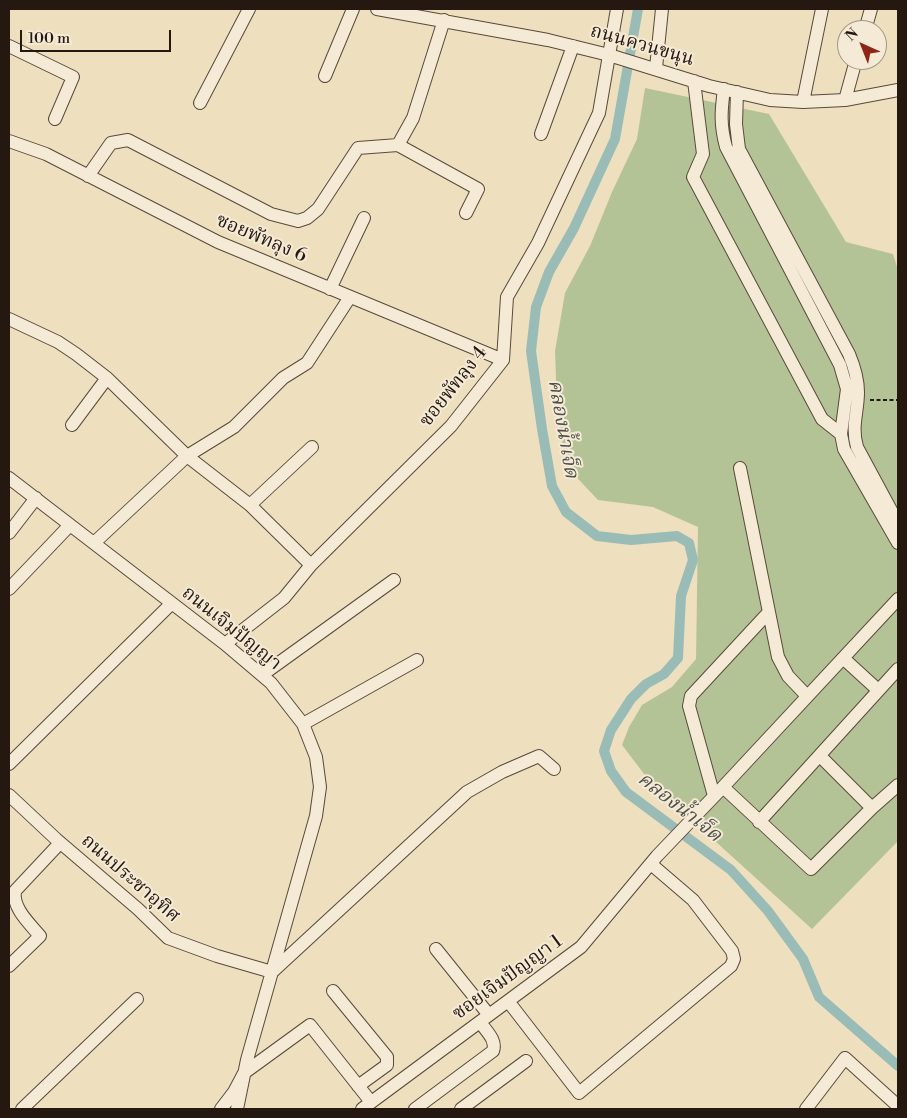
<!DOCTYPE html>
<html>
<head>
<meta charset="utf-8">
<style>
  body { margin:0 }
  #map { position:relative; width:907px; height:1118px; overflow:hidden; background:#eedfbe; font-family:"Libre Bodoni",serif }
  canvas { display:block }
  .frame { position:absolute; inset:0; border:10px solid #251810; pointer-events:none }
  .north { position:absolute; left:837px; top:20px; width:50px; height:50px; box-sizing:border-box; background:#f4ead5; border:1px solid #a19686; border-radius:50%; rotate:316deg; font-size:14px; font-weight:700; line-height:20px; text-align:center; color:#251810 }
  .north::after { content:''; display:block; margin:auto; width:18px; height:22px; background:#8f2418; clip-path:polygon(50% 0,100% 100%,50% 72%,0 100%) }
  .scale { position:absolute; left:20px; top:30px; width:151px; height:22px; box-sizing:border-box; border:2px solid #251810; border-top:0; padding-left:6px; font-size:15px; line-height:18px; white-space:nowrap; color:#251810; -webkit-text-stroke:4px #f4ead5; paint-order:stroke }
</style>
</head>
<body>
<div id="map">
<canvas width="907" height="1118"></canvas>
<div class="frame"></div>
<div class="north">N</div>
<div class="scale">100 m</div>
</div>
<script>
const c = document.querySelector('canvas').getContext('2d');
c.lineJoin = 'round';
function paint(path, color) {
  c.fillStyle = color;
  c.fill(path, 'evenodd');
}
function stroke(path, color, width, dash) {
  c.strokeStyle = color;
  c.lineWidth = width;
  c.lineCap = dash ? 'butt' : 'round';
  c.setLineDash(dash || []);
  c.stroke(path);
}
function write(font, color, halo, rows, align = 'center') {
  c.font = font + ' "Libre Bodoni","Noto Serif Thai",serif';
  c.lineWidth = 4;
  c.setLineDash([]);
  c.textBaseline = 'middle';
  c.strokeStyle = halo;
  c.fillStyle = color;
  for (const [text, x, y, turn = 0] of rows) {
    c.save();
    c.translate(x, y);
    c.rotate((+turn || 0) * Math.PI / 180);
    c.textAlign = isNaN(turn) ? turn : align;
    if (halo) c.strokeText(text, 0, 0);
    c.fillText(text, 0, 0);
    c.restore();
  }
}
paint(new Path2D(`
  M645,88L769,114L846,242L893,254L898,270V841L812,929L651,783L622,745L629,727L642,705L672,687L696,659L698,527L653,507L598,500L566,466L557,406L555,351L565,293L590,246L612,192L637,139Z`), '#b4c395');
stroke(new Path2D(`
  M638,9L615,139L574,228L549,272L536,307L531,351L542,429L552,486L566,512L597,536L631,540L677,536L689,543L693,560L681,596L678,658L664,674L646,684L631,699L611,730L604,751L611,771L626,792L731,870L768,911L803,959L819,997L898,1066`), '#9abcb6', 10);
const minor = new Path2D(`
  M377,9L548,40L609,55L709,86L770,100L803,102L845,100L898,90
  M865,30L871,9
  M9,46L73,77L55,119
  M656,68L662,9
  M325,76L353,9
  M694,81L703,154L693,177L822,419L841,434
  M724,89C721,111 720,125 726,147L840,365L847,389L841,434L844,449L898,543
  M737,92L736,124L739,149L849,354C854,366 858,379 858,392C858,413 851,426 857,447L898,523
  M845,100L856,60
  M803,102L822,9
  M200,103L249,9
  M541,134L573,46
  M9,141L46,154L218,242L503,360
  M398,145L478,189L466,213
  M88,176L111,143L128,140L271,214L298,221L307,218L318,209L358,148L398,145L413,118L444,20
  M330,289L364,218
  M9,319L58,342L76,354L107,378L187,456L250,505L311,565
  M72,425L107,378
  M740,468L778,657L788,676L807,696
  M9,478L225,644L271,683L303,724L316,757L320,787L316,816L247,1060L237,1109
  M250,505L312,447
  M9,533L36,498
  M94,543L187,456L234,427L283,378L307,363L350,297
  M9,589L70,525
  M225,644L284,598L311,565L451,426L503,360L507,297L538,243L599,113L617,9
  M843,658L878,690
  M262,675L394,580
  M303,724L417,660
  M820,756L872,808
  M9,764L171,604
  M723,787L811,869L872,808L898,785
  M9,795L56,839L138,909L168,938L217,956L272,972L467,792L502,772L539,756L554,769
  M714,796L689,706L691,696L768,613
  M759,822L898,669
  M436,949L489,1015
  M9,966L40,936C30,924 12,908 15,891L60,843
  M333,991L387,1057V1065L358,1086
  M508,1001L579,1093L731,966L734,959L732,951L693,900L651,864
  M22,1109L137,999
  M221,1109L234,1092L244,1073L310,1025L371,1102
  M362,1109L581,947L657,856L723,787L898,599
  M415,1109L493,1051C497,1040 486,1031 480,1022
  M461,1109L526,1061
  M806,1109L845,1058L898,1106`);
stroke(minor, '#574a3c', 14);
stroke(new Path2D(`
  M870,400H898`), '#251810', 2, [4, 2.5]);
stroke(minor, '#f4ead5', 12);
write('19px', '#251810', '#f4ead5', [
  ["ถนนควนขนุน",642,46,16],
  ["ซอยพัทลุง 6",261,239,23],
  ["ซอยพัทลุง 4",454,387,-52],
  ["ถนนเจิมปัญญา",231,629,39],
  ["ถนนประชาอุทิศ",130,879,41],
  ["ซอยเจิมปัญญา 1",508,978,-36]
]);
write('italic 20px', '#4e514a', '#f4ead5', [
  ["คลองน้ำเจ็ด",562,429,80],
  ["คลองน้ำเจ็ด",679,808,38]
]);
</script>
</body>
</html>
